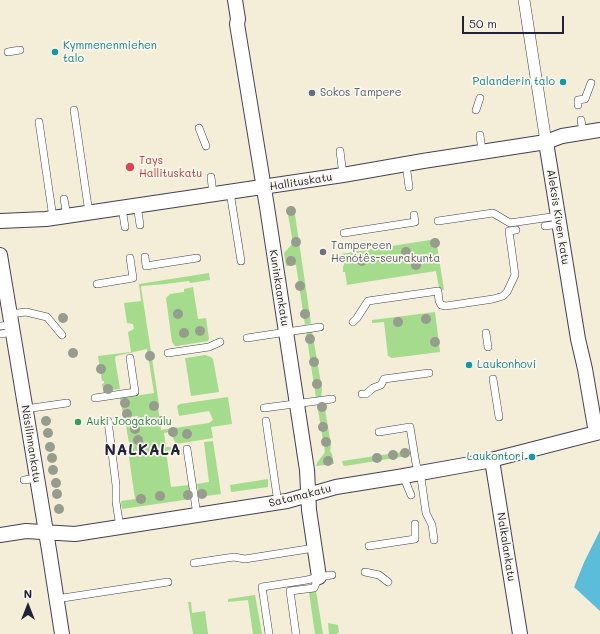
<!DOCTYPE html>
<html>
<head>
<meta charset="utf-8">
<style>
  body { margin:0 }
  #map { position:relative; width:600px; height:634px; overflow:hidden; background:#f4edd7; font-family:Mali,sans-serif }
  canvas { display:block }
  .north { position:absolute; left:8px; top:586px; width:40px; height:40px; -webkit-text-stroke:3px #fbf7ec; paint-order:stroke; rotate:0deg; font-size:11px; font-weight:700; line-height:16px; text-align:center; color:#22223b }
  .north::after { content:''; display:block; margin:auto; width:14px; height:18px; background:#22223b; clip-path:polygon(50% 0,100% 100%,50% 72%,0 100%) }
  .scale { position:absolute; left:462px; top:16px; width:102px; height:18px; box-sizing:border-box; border:2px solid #22223b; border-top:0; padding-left:5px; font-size:12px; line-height:14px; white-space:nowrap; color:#22223b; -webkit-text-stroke:3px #fbf7ec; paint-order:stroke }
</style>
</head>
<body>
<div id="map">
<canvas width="600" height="634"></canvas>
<div class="north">N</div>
<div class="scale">50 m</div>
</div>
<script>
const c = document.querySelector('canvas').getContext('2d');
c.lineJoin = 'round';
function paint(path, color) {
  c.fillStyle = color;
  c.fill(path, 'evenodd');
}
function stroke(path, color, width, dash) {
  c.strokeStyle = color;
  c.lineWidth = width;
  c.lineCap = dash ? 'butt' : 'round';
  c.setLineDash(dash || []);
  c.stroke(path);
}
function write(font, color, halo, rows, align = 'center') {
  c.font = font + ' Mali,sans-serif';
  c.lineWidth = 3.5;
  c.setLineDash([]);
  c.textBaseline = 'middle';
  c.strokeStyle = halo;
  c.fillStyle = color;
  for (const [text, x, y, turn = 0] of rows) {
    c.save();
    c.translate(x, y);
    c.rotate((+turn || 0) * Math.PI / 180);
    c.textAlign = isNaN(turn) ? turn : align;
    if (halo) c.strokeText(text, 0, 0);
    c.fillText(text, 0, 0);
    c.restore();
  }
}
paint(new Path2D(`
  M294,208L311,323L305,325L296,265L286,266L284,253L293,243L287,209Z
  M436,239L444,290L440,289L439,288L436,271L346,285L347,284L345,272H343V266H344L343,259H341V254Z
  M209,273L210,280L190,283L189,281L165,284L142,286L141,287L159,404L158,406L161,430L209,423L213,420L209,411L179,416L177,406L180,404L228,397L232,424L211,427L213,438L176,444L172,436L169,432L164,433L166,447H173L174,450L166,451L171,487L189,485L191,499L122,509L121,501L135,499L129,457L132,456H137L138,453L131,454L126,426L128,425L139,424L138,416L127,417L124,419L120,398L154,393L147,349L116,356L115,359L120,389L112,390V393L104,394L102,384L104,383V381H102L98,356L131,352L128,332L134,329L133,324L127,323L124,303L141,301L139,284Z
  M193,287L198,319L206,318L209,339L208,341L177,346H175L172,342L166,298L170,294L184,292V289Z
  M435,312L440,352L392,358L388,356L384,322L373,323H372V320Z
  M312,331L322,389L321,397L316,398L306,332Z
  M205,355L211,357L213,359L219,392L191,396L185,358H186Z
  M324,403L331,445L330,451L332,454L334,464L316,466L317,463L325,452L317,404Z
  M213,441L221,494L199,497L197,484L209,482L204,442Z
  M409,451V454L407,456L345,466L343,465L342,461Z
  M268,479V487L231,492L230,485Z
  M316,591L323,634H315L309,592Z
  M255,595L262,634H253L248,600L228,602V599Z
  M188,602H191L192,613L205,611L208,634H193Z
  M328,623L338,625L339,633H337V634H329Z`), '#a4db8c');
paint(new Path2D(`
  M600,530V611L574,587L584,562Z`), '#5cbdda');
paint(new Path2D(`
  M600,528V530L584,562L573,589L572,586L582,562L595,535L598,529Z`), '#f4edd7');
const service = new Path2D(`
  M8,52L20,50
  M578,105V100L585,99L591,83
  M74,110L89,213
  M476,110L480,98
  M581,120L583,132
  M39,122L53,218
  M199,128L206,146
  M480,135L482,151
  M340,151L343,175
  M406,164L409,187
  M211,177L213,194
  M230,192L241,261
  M64,199L67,216
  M137,205L140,225
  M122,208L125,227
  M438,221L493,213L510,223L558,216
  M545,226L559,224
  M344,233L415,222L414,215
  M145,257L146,266L197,258
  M97,284L133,278L130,258
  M10,314L26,312L47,317L62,335
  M353,322L357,318L368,301L438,291L439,301L441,305L446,306L493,299L503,296L507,292L515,275L509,231L516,230
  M0,326L12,325
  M486,333L488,347
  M0,334L13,332
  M247,338L320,327
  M168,353L209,347L220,342
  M493,379L499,417
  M362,394H366L373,388L381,385L384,379L429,373
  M95,398L135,392L130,358
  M264,408L332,399
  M25,409L67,403
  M108,421L116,485V502L120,527
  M266,421L278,503
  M379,432L410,427L416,464L421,478L426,513L432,525L434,540
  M187,449L197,515
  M405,475L406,483L411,495
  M24,480L37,478
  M369,546L415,539V524
  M194,563L234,557L245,559L314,548
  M365,572L379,575L388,582
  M56,599L168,582
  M269,634L262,587L307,580L319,577L332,575
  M296,634L290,591L314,588L319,577`);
const pedestrian = new Path2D(`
  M524,0L546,142`);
const minor = new Path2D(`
  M235,0L238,19L237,24L267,207L307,470L309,510L319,577
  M546,142L578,339L585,369L596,433
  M0,221L46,219L343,175L423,161L546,142L562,136L600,130
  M0,255L49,550L62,634
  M492,460L520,634
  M0,535L26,531L75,534L287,501L336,487L398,477L487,461L600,432`);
stroke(service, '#424052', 8);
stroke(pedestrian, '#424052', 12);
stroke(minor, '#424052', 16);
stroke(service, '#fff', 7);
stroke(pedestrian, '#fff', 11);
stroke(minor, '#fff', 14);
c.fillStyle = '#969c8e';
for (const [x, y] of [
  [291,211],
  [296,242],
  [435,243],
  [406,252],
  [291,261],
  [362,261],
  [416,265],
  [300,286],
  [178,314],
  [305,314],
  [63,318],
  [426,319],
  [398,322],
  [200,331],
  [184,333],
  [310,339],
  [435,342],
  [73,353],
  [150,356],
  [314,362],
  [101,369],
  [317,384],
  [108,389],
  [125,403],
  [154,406],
  [322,407],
  [127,414],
  [46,421],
  [162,421],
  [323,427],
  [135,429],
  [173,432],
  [48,433],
  [187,434],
  [138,440],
  [326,442],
  [50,447],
  [405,453],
  [393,455],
  [52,458],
  [377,458],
  [328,461],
  [53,470],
  [56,483],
  [57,494],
  [202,494],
  [188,495],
  [160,496],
  [141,499],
  [59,509]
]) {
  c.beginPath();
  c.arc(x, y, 5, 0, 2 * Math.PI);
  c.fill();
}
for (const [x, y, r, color] of [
  [55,52,4,"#0f9aa8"],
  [563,82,4,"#0f9aa8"],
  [312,93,4,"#5c6f8a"],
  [130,167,5,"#e0444e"],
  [323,252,4,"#6b7280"],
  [469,365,4,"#0f9aa8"],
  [78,422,4,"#2e9e5b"],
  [532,457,4,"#0f9aa8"]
]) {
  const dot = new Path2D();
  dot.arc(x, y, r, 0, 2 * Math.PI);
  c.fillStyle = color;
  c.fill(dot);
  stroke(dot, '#fbf7ec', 1.5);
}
write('11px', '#0d838f', '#fbf7ec', [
  ["Kymmenenmiehen",63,46],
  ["talo",63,59],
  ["Palanderin talo",555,82,"right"],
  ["Laukonhovi",477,365],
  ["Laukontori",524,457,"right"]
], 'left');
write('11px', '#4e5e75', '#fbf7ec', [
  ["Sokos Tampere",320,93]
], 'left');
write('11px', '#be3a42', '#fbf7ec', [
  ["Tays",139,161],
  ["Hallituskatu",139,174]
], 'left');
write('11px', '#22223b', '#fbf7ec', [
  ["Hallituskatu",301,182,-9],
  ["Aleksis Kiven katu",558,217,81],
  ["Kuninkaankatu",279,288,81],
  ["Näsilinnankatu",31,444,81],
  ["Satamakatu",300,496,-14],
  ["Nalkalankatu",506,547,81]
]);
write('11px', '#5b616d', '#fbf7ec', [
  ["Tampereen",331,246],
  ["Henótês-seurakunta",331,259]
], 'left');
write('11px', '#27864d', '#fbf7ec', [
  ["Auki Joogakoulu",86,422]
], 'left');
c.letterSpacing = '1px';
write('bold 15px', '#22223b', '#fbf7ec', [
  ["NALKALA",143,450]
]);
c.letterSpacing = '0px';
</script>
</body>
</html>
